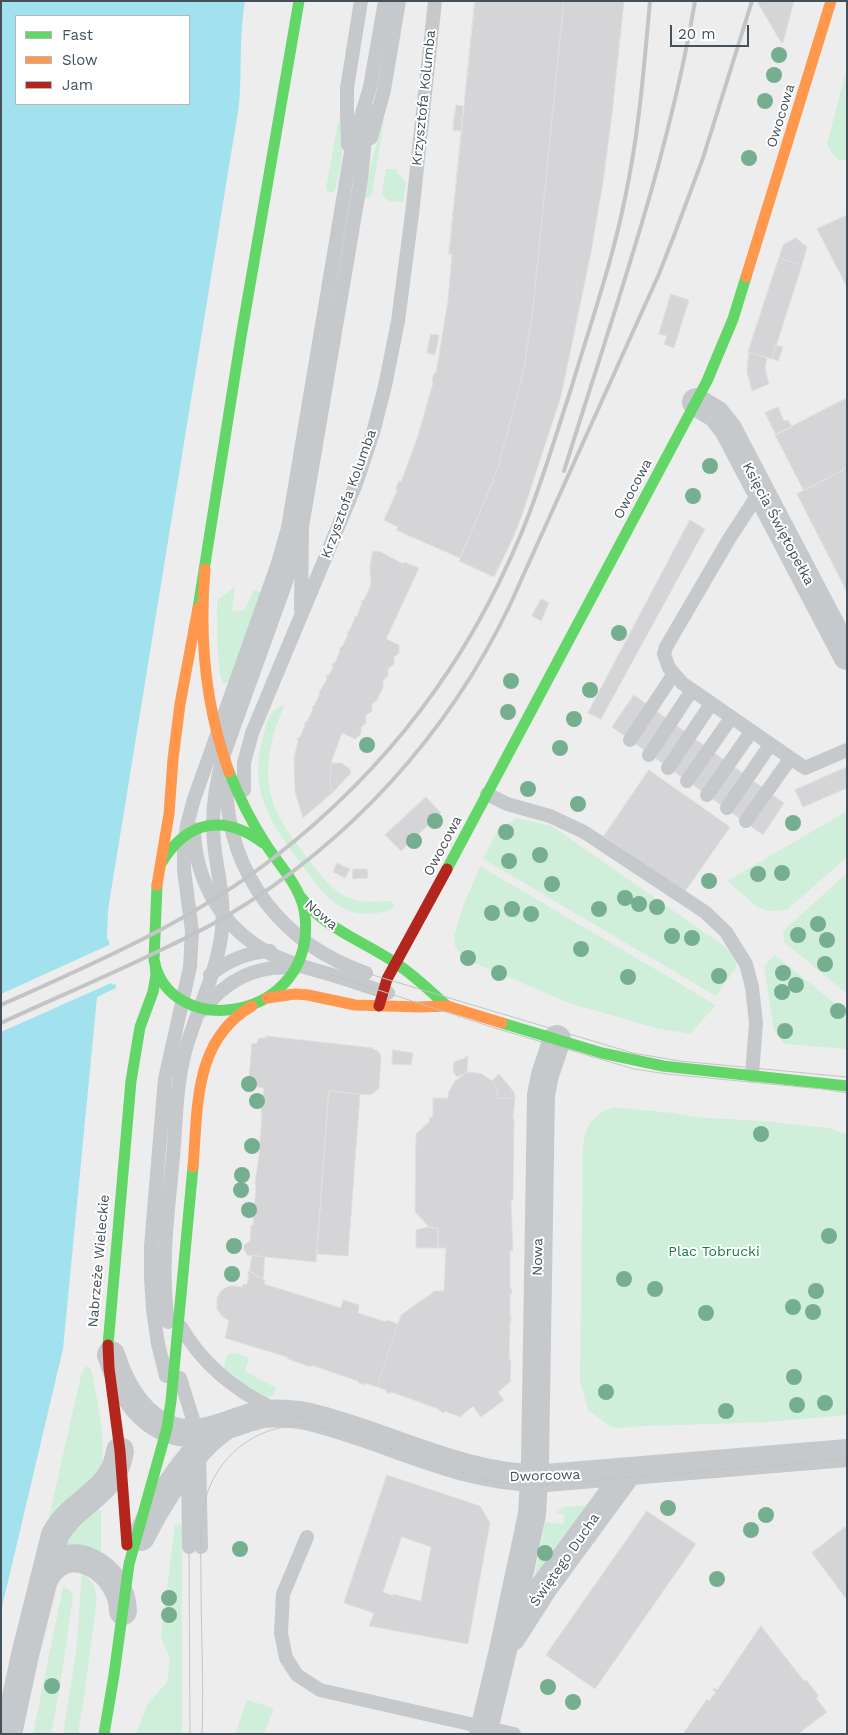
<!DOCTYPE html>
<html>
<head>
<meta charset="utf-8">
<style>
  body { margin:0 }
  #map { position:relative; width:848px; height:1735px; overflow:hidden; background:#eeeded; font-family:"Work Sans",sans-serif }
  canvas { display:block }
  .frame { position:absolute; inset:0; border:2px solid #44515a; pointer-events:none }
  .legend { position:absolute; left:15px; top:15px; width:175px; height:90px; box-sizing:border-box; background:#fff; border:1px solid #b4b9bd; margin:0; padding:6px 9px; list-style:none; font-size:15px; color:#44515a }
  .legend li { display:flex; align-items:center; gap:10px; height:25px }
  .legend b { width:25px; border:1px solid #b4b9bd }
  .scale { position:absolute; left:670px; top:25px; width:79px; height:22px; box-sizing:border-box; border:2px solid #44515a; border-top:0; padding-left:6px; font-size:15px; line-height:18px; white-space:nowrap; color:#44515a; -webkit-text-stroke:4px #fff; paint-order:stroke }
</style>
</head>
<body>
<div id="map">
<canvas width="848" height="1735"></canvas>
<div class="frame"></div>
<ul class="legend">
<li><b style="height:6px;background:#63d668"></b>Fast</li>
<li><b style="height:6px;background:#ff974d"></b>Slow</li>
<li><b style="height:6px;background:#b3261e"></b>Jam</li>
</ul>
<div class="scale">20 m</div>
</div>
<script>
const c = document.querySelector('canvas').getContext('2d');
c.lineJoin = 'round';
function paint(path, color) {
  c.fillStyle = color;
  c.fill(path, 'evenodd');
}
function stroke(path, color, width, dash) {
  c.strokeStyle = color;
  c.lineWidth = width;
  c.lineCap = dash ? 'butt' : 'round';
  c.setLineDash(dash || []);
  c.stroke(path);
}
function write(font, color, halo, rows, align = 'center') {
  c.font = font + ' "Work Sans",sans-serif';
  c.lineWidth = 4;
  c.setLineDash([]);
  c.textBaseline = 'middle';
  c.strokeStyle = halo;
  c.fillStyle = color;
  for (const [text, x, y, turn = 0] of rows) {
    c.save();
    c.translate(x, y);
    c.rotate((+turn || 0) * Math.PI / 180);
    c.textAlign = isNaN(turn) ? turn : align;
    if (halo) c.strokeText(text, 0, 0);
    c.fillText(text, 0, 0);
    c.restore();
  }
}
paint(new Path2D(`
  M847,67V160C836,162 832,153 827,144Z
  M385,115L372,194L370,197L364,199L371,163Z
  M338,122L341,123L342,155L341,165L335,191L329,193L326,188Z
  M386,169H395L406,183L403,202C395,202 385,203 382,193Z
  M235,587L232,610L244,611L250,598H251L253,590L261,592L229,681L224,684C216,676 217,614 217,600Z
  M285,704C269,741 259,780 280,818C287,832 297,843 306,856C319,872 330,890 349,898C363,904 377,901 391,901L395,906L393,908C365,921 339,912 320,889C287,843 245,803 262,741C264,733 267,719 272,712C275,709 282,706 285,704Z
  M847,811V857L787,910L769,911L759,908L727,881Z
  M517,818L552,826L731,951L737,966L716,996L483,859L496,832Z
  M480,866L716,1005L690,1034L656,1028L569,1003L477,964L463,956L455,946L454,936L464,904Z
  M847,873V994L784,942L783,931Z
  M775,955L847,1013V1049L785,1044L780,1039L774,1030L764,966Z
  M613,1107L674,1113L694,1117L763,1121L829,1128L847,1134V1415L769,1422L646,1426L618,1428L610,1426L588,1410L580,1381L583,1147C585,1125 593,1115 613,1107Z
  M231,1353L238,1354L249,1358L245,1371L276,1388L273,1395L267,1398C251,1391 238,1380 224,1369L226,1357Z
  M87,1366L91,1369C97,1398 108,1446 100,1475L48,1521L82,1371Z
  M588,1505L534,1580L545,1522L563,1524L565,1515L556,1513L563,1507Z
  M96,1508L99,1509L101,1512V1552L97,1556C86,1553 69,1552 65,1540Z
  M179,1523L182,1527V1734H136L147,1705L167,1682L170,1658L161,1639V1635L175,1525Z
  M82,1572L94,1585L97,1598L85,1691L78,1734H63L76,1653Z
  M63,1587L70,1590L73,1597L59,1693L51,1734H33Z
  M247,1700L274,1708L264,1734H235Z`), '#d0efda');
paint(new Path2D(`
  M1,1H245C239,35 242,70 239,105L108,910L107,938L109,941L116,988L97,997L63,1349L1,1611ZM16,16H189V104H16Z`), '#a2e2ee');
paint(new Path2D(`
  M112,941L117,983L113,985L111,983L1,1032V994L111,944L110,942Z`), '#eeeded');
const building = new Path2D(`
  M475,1H564L533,307L524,369L505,442L498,465L500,466L499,469L497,468L493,480L495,481L494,483H492L460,558L396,530L398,527L384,520L397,491L396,488L399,481L401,482L417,439L433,383L432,381L434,373H436L439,356L448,300L452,254H449Z
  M564,1H624L612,114L603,182L591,252L561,396L522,515L513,538L494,577L459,561L492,483H494L495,481L493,480L497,468L499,469L500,466L498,465L505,442L524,369L533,307Z
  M757,1H794L783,43L781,42Z
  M456,105L463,106L461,131L453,130Z
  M847,215V287L817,229Z
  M796,238L807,247L802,265L779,258L783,245Z
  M779,258L802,265L772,359L748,352Z
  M671,294L689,300L674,348L664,344L667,336L659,334Z
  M431,334L439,335L435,355L427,353Z
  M776,345L783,347L778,361L772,359Z
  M749,352L767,358L765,368L769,384L752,391L747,372Z
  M847,398V468L804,491L775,435Z
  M778,407L784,421L788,420L792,427L776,435L765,413Z
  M847,468V592L797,494Z
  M690,520L705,529L601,719L588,713Z
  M373,551L381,552L403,564L404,562L419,568L386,639L399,645V653L394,657V664L388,669V676L383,680V688L377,700L372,704V711L366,715V723L361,727V734L355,739L342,733L331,763L330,785L332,793L303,818L295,792L294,758L298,741L297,738L300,737L305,725V722H307L313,709L312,707L314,706L320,694L319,691L321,690L327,679L326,675H329L333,667L332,664L335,663L340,651L339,648L342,647L348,635L347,632L349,631L355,619L354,617L357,616L362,603L361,601L364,600L371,585L370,567Z
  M541,599L549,603L541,621L532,616Z
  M634,695L784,803L763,835L612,727Z
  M331,763H341L350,769L351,773L332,793L330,785Z
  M847,767V788L803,807L795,790Z
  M649,770L730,827L684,893L604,836Z
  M426,797L441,813L401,851L385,835Z
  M337,863L350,869L345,878L333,872Z
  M353,869H367L368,878L353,879Z
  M266,1036L373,1048L372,1049L378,1051L381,1056L379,1088L371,1095L329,1091L316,1262L247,1255L244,1250V1245L250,1241L251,1225H253L256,1185L255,1184L259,1155L262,1113H261L264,1088L258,1087L254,1084L256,1082L255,1078L249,1077L252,1043L256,1044L259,1038H266Z
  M393,1050L413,1053L411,1065L392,1064Z
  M466,1056H468L467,1072L457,1077L453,1072L454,1062L465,1058Z
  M472,1072L482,1074L492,1081L496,1087L498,1098H515L513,1117L514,1119L513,1200H511L513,1251H510V1288H511L512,1294H510V1316L511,1317V1321L510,1322L509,1360H511L510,1377L511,1381L498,1392L504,1400L481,1417L473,1406L460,1417L445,1411L444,1413L439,1410V1409L391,1392L390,1394L386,1392V1390L377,1387L401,1315L435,1291H444L446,1248H438V1228H430L415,1212L416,1134L430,1121L429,1118L433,1117V1098H448L449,1091L455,1081L466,1073Z
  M499,1074L514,1092L515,1098H498L496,1087L492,1081Z
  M329,1091L360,1094L348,1256L317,1254Z
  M428,1227L438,1228V1248H416V1230Z
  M252,1255L265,1257L263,1279L250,1271Z
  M248,1271L265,1280L264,1284L341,1308L343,1300L359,1305L358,1313L386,1322V1320L398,1324L377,1387L365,1383L364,1385L359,1383L358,1381L311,1365V1367L288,1359L287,1357L225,1338L229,1321L222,1316L217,1309V1298L221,1291L227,1287L233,1286L242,1287L243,1284H247L249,1275L248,1274Z
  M387,1475L480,1506L490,1523L468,1644L369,1626L374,1613L344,1603ZM402,1537L431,1547L421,1601L393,1594V1596L383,1592Z
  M647,1511L696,1544L595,1689L546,1655Z
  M845,1527L847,1529V1600L812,1553Z
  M761,1626L804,1681L806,1680L819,1696L816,1698L827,1712L798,1734H683L707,1699L709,1701L716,1692L713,1690L714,1688L717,1690Z`);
paint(building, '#d5d5d7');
stroke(building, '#dfdfe0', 1);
stroke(new Path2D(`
  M371,138L384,90L399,1
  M348,145L347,114V88L361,1
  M761,490L729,539L666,647L664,654L669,668L682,683L805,768L847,750
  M301,610L302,527L361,179L368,110
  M630,740L673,675
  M649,755L692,690
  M668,768L711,704
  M687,781L731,718
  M226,786C229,875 282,944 366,973
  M244,790V763L252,733L356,484L373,433L385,386L398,321L412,214L435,1
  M487,794L507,804L550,816L584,832L705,912L726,932L746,964L752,987L756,1023L752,1075
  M707,795L751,732
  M727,808L770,745
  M746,821L790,759
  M194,829C195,881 222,928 269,953C286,962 304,967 322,972C344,978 366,986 388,993
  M210,975C227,961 247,952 270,951
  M203,1010C226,980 257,964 295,968
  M168,1322C160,1267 168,1212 173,1157C176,1122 176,1086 185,1052C196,1011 218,972 222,929C225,898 217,873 214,843C211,813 215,786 223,757L286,582L298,544L303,520
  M181,1327C203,1365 236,1391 274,1409
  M166,1376L158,1344L153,1310L151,1277V1246L165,1079L190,967L192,931L184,870V852L187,825L194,799L277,566L288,528L352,146L370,87L385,1
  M180,1378L196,1429L199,1449L201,1547
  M188,1467L189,1547
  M307,1537L283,1594L281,1633L286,1658L297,1675L320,1690L514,1734`), '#c6c9cc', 14);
stroke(new Path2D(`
  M696,402L716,414L728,429L847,656
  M111,1355C121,1386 138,1418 171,1430C202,1440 229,1422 259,1415C271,1412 288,1414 300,1415C322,1419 342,1426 363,1433C422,1453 482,1480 546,1478L847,1453
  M141,1537C158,1502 192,1448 224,1427
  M43,1582C64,1533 123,1569 123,1611
  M512,1637L544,1587L629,1471
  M8,1734L25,1655L55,1535C74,1500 114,1494 120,1451
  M483,1734L503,1650L532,1514L535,1462L541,1095L545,1075L557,1039`), '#c6c9cc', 28);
stroke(new Path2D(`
  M198,608L241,337L299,1
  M162,862C187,821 224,813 263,843
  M447,869L707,381L733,319L746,277
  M157,885L154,960C170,1042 316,1021 305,916C302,887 280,867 265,843C251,821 239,797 229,772
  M300,896C324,928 361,940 394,962C413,974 430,991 447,1006
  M502,1023L602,1053L663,1066L847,1086
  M108,1345L131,1081L140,1027L153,992L156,975L155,963
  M104,1734L114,1675L129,1564L167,1428L171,1401L193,1167`), '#63d668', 11);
stroke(new Path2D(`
  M746,277L831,1
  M205,569C199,639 205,706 229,772
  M157,885L169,814L173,759L180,704L198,608
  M267,998L295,994L308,995L355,1005L419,1007L447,1006L502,1023
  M193,1167C198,1108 193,1040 252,1006`), '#ff974d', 11);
stroke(new Path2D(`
  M379,1006L387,979L447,869
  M108,1345L109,1368L120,1451L127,1545`), '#b3261e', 11);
stroke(new Path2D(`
  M323,972L498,1029L634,1069L667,1074L822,1089L847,1093
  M366,973L633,1053L680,1061L847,1077
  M289,1414L313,1422
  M189,1547L190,1734
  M202,1734C204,1683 201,1632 201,1581C201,1556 199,1530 204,1505C214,1457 256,1424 306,1425C319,1426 333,1430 346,1434L482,1479L501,1483L522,1485L551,1484L847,1459`), '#c2c4c6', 1);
stroke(new Path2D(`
  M564,471C612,316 668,162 695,1
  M1,1005C97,962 193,921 276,856C387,769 467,664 521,534C541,487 555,437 571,389C590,325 612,263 625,198C639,133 644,67 650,1
  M1,1023C55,998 110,975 163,949C186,938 209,927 230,914C351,841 448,734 509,607L659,274L675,233L703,158L752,1`), '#c2c4c6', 4);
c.fillStyle = '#76af8f';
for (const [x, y] of [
  [779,55],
  [774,75],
  [765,101],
  [749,158],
  [710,466],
  [693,496],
  [619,633],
  [511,681],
  [590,690],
  [508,712],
  [574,719],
  [367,745],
  [560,748],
  [528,789],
  [578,804],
  [435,821],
  [793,823],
  [506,832],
  [414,841],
  [540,855],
  [509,861],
  [782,873],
  [758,874],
  [709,881],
  [552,884],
  [625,898],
  [639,904],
  [657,907],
  [512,909],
  [599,909],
  [492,913],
  [531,914],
  [818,924],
  [798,935],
  [672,936],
  [692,938],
  [827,940],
  [581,949],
  [468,958],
  [825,964],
  [499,973],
  [783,973],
  [719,976],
  [628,977],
  [796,985],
  [782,992],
  [838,1011],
  [785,1031],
  [249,1084],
  [257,1101],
  [761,1134],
  [252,1146],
  [242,1175],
  [241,1190],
  [249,1210],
  [829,1236],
  [234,1246],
  [232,1274],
  [624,1279],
  [655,1289],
  [816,1291],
  [793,1307],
  [813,1312],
  [706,1313],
  [794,1377],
  [606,1392],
  [825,1403],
  [797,1405],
  [726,1411],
  [668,1508],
  [766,1515],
  [751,1530],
  [240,1549],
  [545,1553],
  [717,1579],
  [169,1598],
  [169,1615],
  [52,1686],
  [548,1687],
  [573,1702]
]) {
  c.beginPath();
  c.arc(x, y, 8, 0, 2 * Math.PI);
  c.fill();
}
write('14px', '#44515a', '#fff', [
  ["Krzysztofa Kolumba",424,98,-84],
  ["Owocowa",781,116,-73],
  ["Owocowa",633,489,-62],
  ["Krzysztofa Kolumba",349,494,-70],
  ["Księcia Świętopełka",778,524,62],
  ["Owocowa",443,846,-62],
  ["Nowa",321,915,40],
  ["Nowa",538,1257,-89],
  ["Nabrzeże Wieleckie",99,1261,-85],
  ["Dworcowa",545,1476,-2],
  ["Świętego Ducha",565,1560,-55]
]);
write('14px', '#137d42', '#fff', [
  ["Plac Tobrucki",714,1252]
]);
</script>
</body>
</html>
